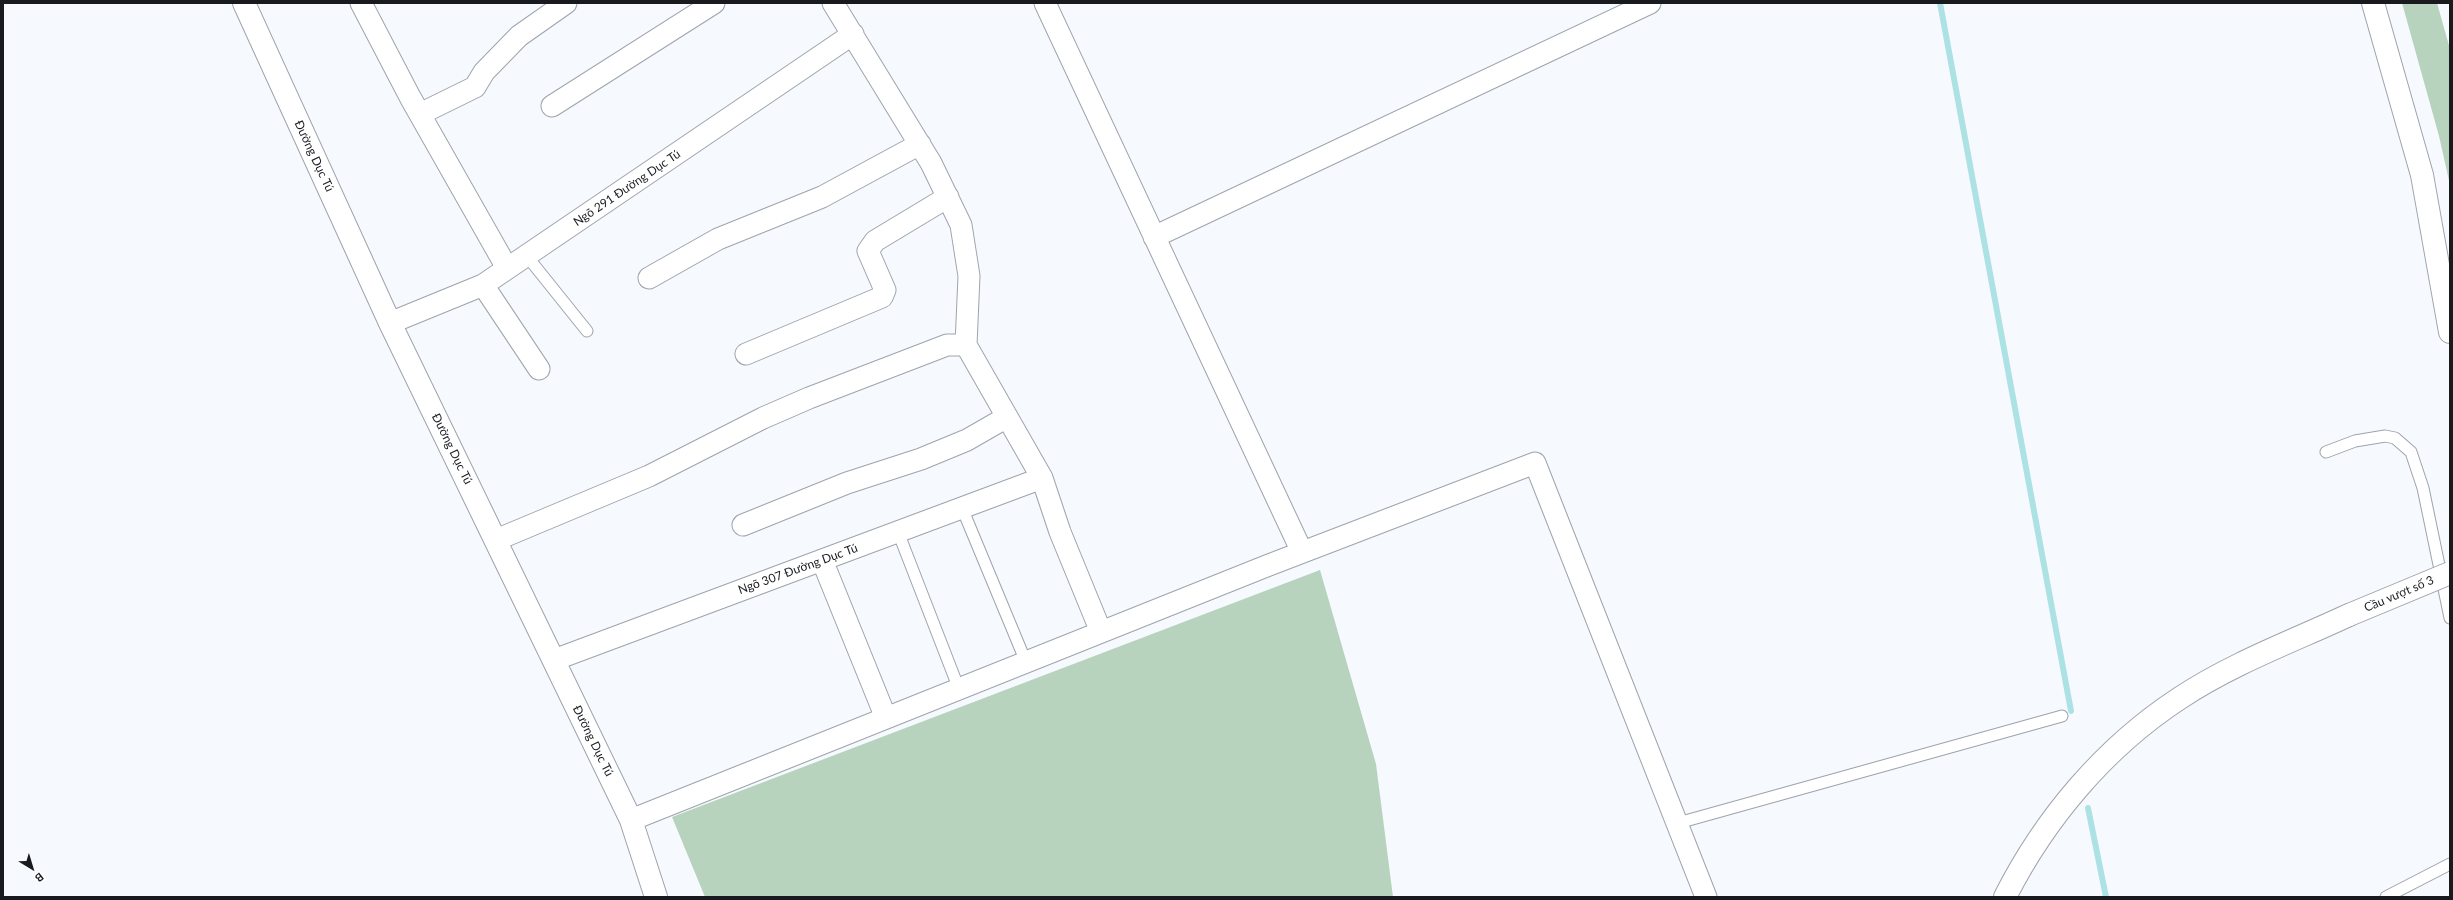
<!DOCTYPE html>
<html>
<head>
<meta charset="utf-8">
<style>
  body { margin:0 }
  #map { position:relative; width:2453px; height:900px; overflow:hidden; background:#f6f9fd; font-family:Lato,sans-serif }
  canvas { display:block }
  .frame { position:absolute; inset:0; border:4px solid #181a1e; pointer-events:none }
  .north { position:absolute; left:12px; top:848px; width:40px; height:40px; -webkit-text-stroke:3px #fff; paint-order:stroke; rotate:142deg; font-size:11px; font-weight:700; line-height:16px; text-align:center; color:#181a1e }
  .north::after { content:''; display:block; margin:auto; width:14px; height:18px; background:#181a1e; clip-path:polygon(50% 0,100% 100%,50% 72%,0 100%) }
</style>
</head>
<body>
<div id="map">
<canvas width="2453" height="900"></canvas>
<div class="frame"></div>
<div class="north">B</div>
</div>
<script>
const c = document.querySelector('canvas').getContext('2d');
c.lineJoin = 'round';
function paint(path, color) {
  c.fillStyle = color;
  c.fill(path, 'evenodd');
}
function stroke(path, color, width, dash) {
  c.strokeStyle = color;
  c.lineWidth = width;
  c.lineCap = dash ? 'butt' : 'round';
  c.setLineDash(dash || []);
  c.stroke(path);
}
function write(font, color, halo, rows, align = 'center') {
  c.font = font + ' Lato,sans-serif';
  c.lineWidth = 3.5;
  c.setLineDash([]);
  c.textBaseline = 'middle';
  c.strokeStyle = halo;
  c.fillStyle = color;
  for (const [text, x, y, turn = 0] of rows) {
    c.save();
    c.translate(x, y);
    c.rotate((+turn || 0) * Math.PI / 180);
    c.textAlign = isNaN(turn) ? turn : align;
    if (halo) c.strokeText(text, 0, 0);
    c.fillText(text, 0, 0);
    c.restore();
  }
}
paint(new Path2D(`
  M2402,3H2437L2450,49V185L2439,136Z
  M1320,570L1376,764L1393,897H705L672,817Z`), '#b7d3be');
stroke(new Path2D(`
  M1940,3L2071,711
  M2088,808L2106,897`), '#ade2e5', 6);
const lane = new Path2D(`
  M526,255L587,331
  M2326,452L2355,441L2385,436L2395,438L2411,452L2423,488L2450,618
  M962,508L1026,662
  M898,532L959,689
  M1678,823L2062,716
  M2386,897L2450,864`);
const street = new Path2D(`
  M361,3L410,97L507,268
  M833,3L931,163L961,225L969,276L966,345L1042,478L1060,532L1101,632
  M1045,3L1302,552
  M552,106L714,3
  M420,114L475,87L484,72L519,36L566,3
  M1154,237L1650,3
  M649,278L718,239L822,197L920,144
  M483,285L539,369
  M390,323L483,285L853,34
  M746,354L882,297L885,290L868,251L875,241L948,197
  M743,525L847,483L921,459L967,440L1007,417
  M496,540L649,476L763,418L809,398L947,345H966
  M822,560L886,718
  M554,660L1042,478
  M631,820L1269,565L1535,463L1706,897`);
const secondary = new Path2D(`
  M244,3L390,323L631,820L656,897
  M2005,897C2045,818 2105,747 2180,698C2231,664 2293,641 2349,615`);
const highway = new Path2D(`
  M2373,3L2422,175L2450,332`);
stroke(lane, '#9da4ad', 13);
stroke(street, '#9da4ad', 23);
stroke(secondary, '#9da4ad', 24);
stroke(highway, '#9da4ad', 24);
stroke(lane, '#fff', 11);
stroke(street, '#fff', 21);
stroke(secondary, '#fff', 22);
stroke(highway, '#fff', 22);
const secondaryBridge = new Path2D(`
  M2349,615L2450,573`);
stroke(secondaryBridge, '#9da4ad', 24, []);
stroke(secondaryBridge, '#fff', 22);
write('12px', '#181a1e', '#fff', [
  ["Đường Dục Tú",314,156,65],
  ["Ngõ 291 Đường Dục Tú",627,188,-34],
  ["Đường Dục Tú",452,449,64],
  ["Ngõ 307 Đường Dục Tú",798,569,-20],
  ["Cầu vượt số 3",2399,594,-23],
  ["Đường Dục Tú",593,741,64]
]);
</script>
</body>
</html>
